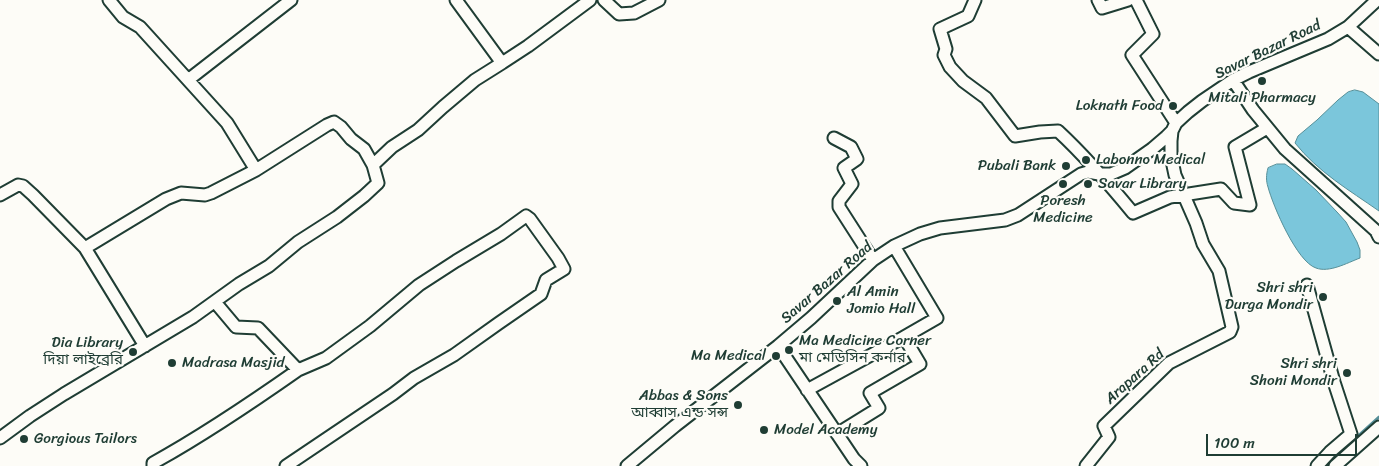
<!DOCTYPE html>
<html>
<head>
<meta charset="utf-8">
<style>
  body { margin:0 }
  #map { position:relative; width:1379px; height:466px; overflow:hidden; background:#fdfcf7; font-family:Sriracha,sans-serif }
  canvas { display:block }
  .scale { position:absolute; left:1206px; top:434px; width:151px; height:22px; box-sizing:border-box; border:2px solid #1f3d34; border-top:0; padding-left:6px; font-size:15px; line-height:18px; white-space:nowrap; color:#1f3d34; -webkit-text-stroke:4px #fdfcf7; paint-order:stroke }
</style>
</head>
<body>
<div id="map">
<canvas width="1379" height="466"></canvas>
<div class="scale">100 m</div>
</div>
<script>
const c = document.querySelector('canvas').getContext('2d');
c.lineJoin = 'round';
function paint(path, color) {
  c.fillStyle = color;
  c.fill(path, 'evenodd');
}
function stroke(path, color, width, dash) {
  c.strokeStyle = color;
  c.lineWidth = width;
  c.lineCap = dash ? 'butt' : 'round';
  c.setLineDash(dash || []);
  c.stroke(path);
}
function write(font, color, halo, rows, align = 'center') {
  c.font = font + ' Sriracha,"Noto Sans Bengali",sans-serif';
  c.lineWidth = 4.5;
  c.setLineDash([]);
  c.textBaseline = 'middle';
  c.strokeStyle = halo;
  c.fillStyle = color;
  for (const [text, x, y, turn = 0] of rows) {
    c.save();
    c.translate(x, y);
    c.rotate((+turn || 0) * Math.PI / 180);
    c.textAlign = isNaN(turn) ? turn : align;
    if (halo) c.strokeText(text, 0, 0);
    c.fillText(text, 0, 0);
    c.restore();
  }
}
const water = new Path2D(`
  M1355,90L1363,92L1379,104V211C1349,190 1318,172 1295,143L1298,136L1317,120L1338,100L1348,92Z
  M1277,164H1285L1292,169L1316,190L1337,212L1346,222L1357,242L1360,250V258C1347,263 1329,273 1316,268C1297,262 1273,206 1268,187C1266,181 1266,175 1268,168Z`);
paint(water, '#7bc6db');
stroke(water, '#568f98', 1);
stroke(new Path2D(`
  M1325,466L1379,417`), '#568f98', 3);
const street = new Path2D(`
  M456,0L502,63L528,46L590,0
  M604,0L619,14L634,13L659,0
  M975,0L968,16L940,29L946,49L944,55L950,67L963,81L986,98L1015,136L1040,132L1058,131C1085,156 1110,185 1133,213L1170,197L1221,189L1234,203L1250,205L1235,147L1267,128
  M1098,0L1102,8L1128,0
  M1136,0L1153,34L1132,55L1176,123
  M1348,27L1379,54
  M188,80L291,0
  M1233,80L1253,110L1285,149L1376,231L1379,237
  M834,138L851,147L857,159L844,168L852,184L839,201V207L873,260
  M373,165L392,147L418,130L443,107L475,80L502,63
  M0,195L18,185L23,186L33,195L85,248L145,346
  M85,248L166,199L181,193L205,195L211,193L256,170
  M1307,285L1334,382L1351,434L1330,452L1317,466
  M215,302L236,327L258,328L298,370L326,358L370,326L419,285L456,261L501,234L526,216L530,219L558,258L564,269L546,280L541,294L499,323L454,355L414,378L393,394L286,466
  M778,346L854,459L861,466
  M807,390L904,337
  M837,434L879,408L870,393L920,364L904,337L937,318L894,246
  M0,438L30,416L64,394L193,317L239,284L269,266L298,242L337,217L364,196L378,183L373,165L364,149L351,139L341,127L334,122L327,125L256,170L227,123L140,27L123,17L109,0
  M153,466V463C204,435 251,403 298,370
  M627,466L675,426L778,346L811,318L873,260L894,246L920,234L940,228L1005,220L1018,215L1081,174L1088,172L1099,174H1111L1125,168L1152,149L1166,137L1172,131L1176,123L1188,112L1202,101L1233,80L1249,72L1328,39L1348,27L1377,0
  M1086,466L1109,437L1104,426L1169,363L1230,332L1232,327L1219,271L1203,244L1196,223L1175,175L1171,156V141L1172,131
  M1335,466L1379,427`);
stroke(street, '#1f3d34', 15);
stroke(street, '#fdfcf7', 11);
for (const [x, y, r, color] of [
  [1262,81,5,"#1f3d34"],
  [1173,106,5,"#1f3d34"],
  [1086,160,5,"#1f3d34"],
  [1066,166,5,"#1f3d34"],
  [1063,184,5,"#1f3d34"],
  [1088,184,5,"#1f3d34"],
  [1323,297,5,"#1f3d34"],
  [837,301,5,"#1f3d34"],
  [789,350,5,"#1f3d34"],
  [133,352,5,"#1f3d34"],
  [776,356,5,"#1f3d34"],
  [172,363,5,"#1f3d34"],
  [1347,373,5,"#1f3d34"],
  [738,405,5,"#1f3d34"],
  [764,430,5,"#1f3d34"],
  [24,439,5,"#1f3d34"]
]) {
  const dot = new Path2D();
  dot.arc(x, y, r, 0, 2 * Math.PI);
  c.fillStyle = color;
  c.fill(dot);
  stroke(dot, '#fdfcf7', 2);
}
write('15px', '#1f3d34', '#fdfcf7', [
  ["Savar Bazar Road",1268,50,-26],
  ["Savar Bazar Road",827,283,-41],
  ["Arapara Rd",1135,377,-42]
]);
write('15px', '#1f3d34', '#fdfcf7', [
  ["Mitali Pharmacy",1262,98,"center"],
  ["Loknath Food",1163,106],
  ["Labonno Medical",1096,160,"left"],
  ["Pubali Bank",1056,166],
  ["Savar Library",1098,184,"left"],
  ["Poresh",1063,201,"center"],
  ["Medicine",1063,218,"center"],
  ["Shri shri",1313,288],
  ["Durga Mondir",1313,305],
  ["Al Amin",847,292,"left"],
  ["Jomio Hall",847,309,"left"],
  ["Ma Medicine Corner",799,341,"left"],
  ["মা মেডিসিন কর্নার",799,358,"left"],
  ["Dia Library",123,343],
  ["দিয়া লাইব্রেরি",123,360],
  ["Ma Medical",766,356],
  ["Madrasa Masjid",182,363,"left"],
  ["Shri shri",1337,364],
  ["Shoni Mondir",1337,381],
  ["Abbas & Sons",728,396],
  ["আব্বাস এন্ড সন্স",728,413],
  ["Model Academy",774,430,"left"],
  ["Gorgious Tailors",34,439,"left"]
], 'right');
</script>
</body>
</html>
